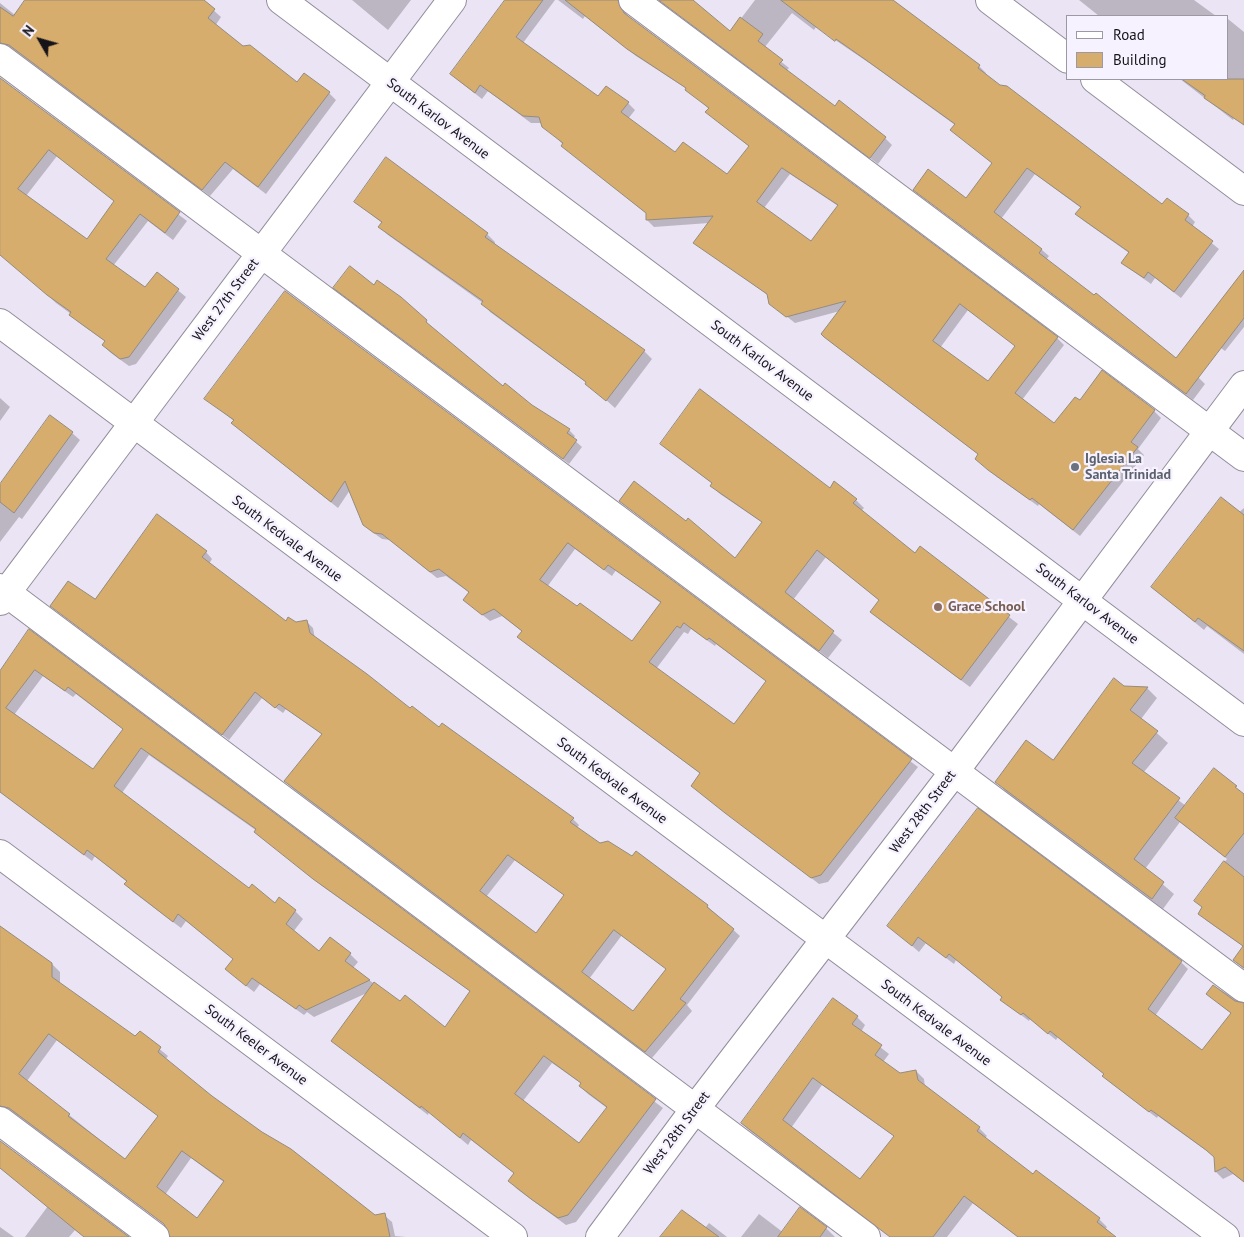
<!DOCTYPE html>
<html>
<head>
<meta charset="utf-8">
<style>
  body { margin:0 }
  #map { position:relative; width:1244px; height:1237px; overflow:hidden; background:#ebe4f4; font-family:"PT Sans",sans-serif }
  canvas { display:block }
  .legend { position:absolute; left:1066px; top:15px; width:162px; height:65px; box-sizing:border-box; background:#f7f2ff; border:1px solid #9d99a3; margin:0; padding:6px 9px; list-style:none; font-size:15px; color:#161419 }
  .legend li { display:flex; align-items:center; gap:10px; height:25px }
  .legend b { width:25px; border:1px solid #9d99a3 }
  .north { position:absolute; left:15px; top:15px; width:50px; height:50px; -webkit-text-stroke:4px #f7f2ff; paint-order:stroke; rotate:308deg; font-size:14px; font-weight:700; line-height:20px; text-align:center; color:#161419 }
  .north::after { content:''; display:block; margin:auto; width:18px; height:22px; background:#161419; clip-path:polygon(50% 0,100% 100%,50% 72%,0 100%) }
</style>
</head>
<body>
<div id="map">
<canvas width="1244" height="1237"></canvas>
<ul class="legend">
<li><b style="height:6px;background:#fff"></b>Road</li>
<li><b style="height:14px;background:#d6ad6c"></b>Building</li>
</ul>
<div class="north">N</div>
</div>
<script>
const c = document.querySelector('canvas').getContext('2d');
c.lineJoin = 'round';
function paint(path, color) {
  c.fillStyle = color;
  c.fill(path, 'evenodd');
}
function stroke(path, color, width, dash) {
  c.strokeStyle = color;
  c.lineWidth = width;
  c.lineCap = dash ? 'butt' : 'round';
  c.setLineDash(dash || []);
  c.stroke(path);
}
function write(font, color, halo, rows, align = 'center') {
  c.font = font + ' "PT Sans",sans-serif';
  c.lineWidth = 4.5;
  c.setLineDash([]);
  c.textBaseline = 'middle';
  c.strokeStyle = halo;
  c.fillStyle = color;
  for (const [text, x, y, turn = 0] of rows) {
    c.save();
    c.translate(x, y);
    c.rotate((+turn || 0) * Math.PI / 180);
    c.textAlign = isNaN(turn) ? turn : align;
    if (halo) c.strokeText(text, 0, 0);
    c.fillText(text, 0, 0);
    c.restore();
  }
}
paint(new Path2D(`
  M27,0H202L221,17L215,26L242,47L298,84L329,93L336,100L266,194L233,169L210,196L18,53L10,49L0,52V3L15,15Z
  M352,0H411L388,30Z
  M506,0H555L523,43L599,98L628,103L635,110L628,119L675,154L728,176L750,147L714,119L709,109L687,89L636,56L585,16L583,19L558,0H626L624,6L627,16L1057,338L1064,345L1022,400L1055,425L1080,402L1154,411L1161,418L1138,449L1144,455L1080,536L1039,504L1038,506L997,477L984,466L979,455L833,344L823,334L840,311L795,323L771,304L769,296L695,243L709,223L654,227L647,220V214L570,152L542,123H531L488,91L482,99L459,81L452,74ZM790,174L838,206L812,242L764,208ZM968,310L1016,346L988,383L940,348Z
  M659,0H691L730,33L755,0H891L979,66L986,73L985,75L1163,206L1167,200L1188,215L1195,222L1192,227L1219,249L1181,298L1155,278L1151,284L1130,269L1123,262L1129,253L1084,221L1077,214L1081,208L1035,174L1001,219L1042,250L1049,256L1046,260L1198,377L1205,384L1193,400L914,190L966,200L993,164L952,130L955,125L875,67L816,27L814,30L792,13L764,48L789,68L786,71L835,108L885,138L892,145L878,164Z
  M1079,0H1194L1216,16H1099Z
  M1228,19L1244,32V125L1234,118L1233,120L1180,79H1228Z
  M0,79L187,221L173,240L148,221L113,266L145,289L157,273L186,297L136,364L129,366L111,353L103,345L106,342L78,322L71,314L56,303L0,251ZM57,156L115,202L87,241L26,196Z
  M356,202L487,234L495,242L494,245L644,351L652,359L615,408L587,383L490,312L483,303L388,235L380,227L382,223Z
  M1244,272V327L1225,351L1203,335Z
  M374,287L426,321L431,328L503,387L569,430L575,436L573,439L582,447L569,464L341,293Z
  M286,293L918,767L828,882L819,884L700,792L701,774L526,644L519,637L523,632L502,616L490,621L464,600L470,593L446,576L437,578L390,540L382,539L371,531L364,524L350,490L338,508L240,430L234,421L206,399ZM575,549L612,576L616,570L662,604L632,642L547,587ZM691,629L715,646L716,644L767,682L734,726L656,669L684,632L688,634Z
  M0,398L10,407L0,421Z
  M72,433L80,440L22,519L19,517L0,542V486Z
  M661,444L830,489L856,500L864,508L861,511L915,554L920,548L1018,624L970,687L880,620L872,612L880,601L826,557L793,600L842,640L828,658L620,501L735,560L763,523L720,494L712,486L713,484Z
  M1244,508V654L1207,626L1204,630L1152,587Z
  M206,552L212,559L209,564L286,622H307L313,628L315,639L410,710L573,819L579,825L577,828L599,844L707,906L740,936L687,1005L692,1011L652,1058L292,788L286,781L323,735L286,709L283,713L262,698L229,740L52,606L95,601ZM515,860L565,896L536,935L486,897ZM622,935L667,969L633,1013L589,979Z
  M29,631L663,1108L576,1222L566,1225L517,1189L510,1181L515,1174L471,1140L468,1145L429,1112L428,1115L332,1041L369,992L314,1017L307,1012L304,1015L260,984L254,992L235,977L234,959L186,921L181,928L133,892L126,884L127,882L95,856L92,861L0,792V671ZM43,676L73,697L76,694L124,730L93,771L14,715ZM149,755L257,831L264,839L322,886L471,992L445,1028L400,1003L353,968L358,962L350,954L320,952L293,932L303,919L295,911L275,905L249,890L122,793ZM552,1063L582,1084L580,1086L588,1094L607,1108L580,1144L523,1101Z
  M1124,687L1147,688L1157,698L1141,719L1168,743L1143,773L1186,806L1244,795V969L1234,960L1244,947L1207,921L1200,914L1203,908L1195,901L1227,859L1180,822L1145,869L1174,894L1163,909L1007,793L997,782L1053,762Z
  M889,926L1181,962L1188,969L1155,1016L1202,1052L1232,1014L1207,994L1214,986L1244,1004V1182L1233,1174L1223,1179L1216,1172L1215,1157L1158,1116L1157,1118L1111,1083L1105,1075L1058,1037L1056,1040L1030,1019L1029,1021L1009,1006L1002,999L1003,998L956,960L954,964L926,943L919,952Z
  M0,928L52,964L60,972V984L136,1038L140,1033L168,1056L165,1060L211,1097L375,1216L384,1215L392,1222L395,1236L406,1237H171L169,1228L18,1116L11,1113L0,1116ZM57,1040L159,1117L125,1160L27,1081ZM191,1158L225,1183L197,1220L165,1195Z
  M833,1000L857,1017L865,1025L861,1032L889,1054L883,1062L899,1074L916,1071L924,1079L925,1087L979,1128L987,1136L985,1138L1034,1176L1099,1219L1107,1227L1105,1230L1114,1237H1018L973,1203L947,1237H891L750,1131L742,1123ZM822,1085L895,1137L861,1181L791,1128Z
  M0,1142L127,1237H84L75,1230L69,1237H25L48,1206L0,1168Z
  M801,1209L826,1228L835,1237H790Z
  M759,1214L780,1230L787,1237H741Z
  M709,1223L727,1237H661L705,1228Z
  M0,1227L14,1237H0Z`), '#0003');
const building = new Path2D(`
  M25,0H204L215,9L208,18L243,46L250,45L297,82L304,73L330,92L258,187L225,162L202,190L9,45L0,43V7L13,16Z
  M505,0H543L516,37L598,96L606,86L629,102L621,112L675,152L683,142L727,174L749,146L705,112L709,108L685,90L686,88L627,49L565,0H618L624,13L1058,337L1015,393L1054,423L1075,397L1080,400L1102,370L1155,410L1131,442L1138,447L1073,530L1032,498L1030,500L988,470L975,459L978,454L824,337L821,334L846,301L786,317L769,304L767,294L693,243L713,216L646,220V213L561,146L563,143L542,127L539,117L523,116L480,85L475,93L450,74ZM782,168L838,205L811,241L757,202ZM960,304L1015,346L988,381L933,341Z
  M659,0H693L730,31L740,17L763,34L758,41L783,60L779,64L835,106L839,100L886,137L870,158Z
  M781,0H893L980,65L978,68L1000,85L1007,86L1162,204L1167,198L1189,214L1185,220L1213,241L1174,292L1148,272L1144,278L1121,263L1129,252L1075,214L1081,207L1027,168L994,212L1042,249L1039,253L1094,295L1096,293L1176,358L1244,270V318L1186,394L913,190L928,169L966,198L992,163L950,130L955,124L866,60L836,39L835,41Z
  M0,78L180,212L165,233L140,214L106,259L145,287L157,272L179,289L129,357L120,359L102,345L105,341L69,315L71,312L47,295L0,255ZM49,150L114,201L87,239L18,189Z
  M1182,79H1244V125L1204,98L1205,96Z
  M386,157L488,233L485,237L645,350L606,401L585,384L586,382L481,304L483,301L378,227L382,222L354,202Z
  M350,266L374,285L377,280L401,297L427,320L426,322L503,386L505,383L532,405L570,429L567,433L577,440L563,459L333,288Z
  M285,291L912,759L821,875L811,878L725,813L691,786L700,773L517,637L522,631L494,609L482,615L463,600L469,592L439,569L430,572L382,534L374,533L363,525L345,481L331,502L231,423L234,420L204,399ZM568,543L604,570L608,565L661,602L632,641L580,603L577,606L540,580ZM684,623L707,640L709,638L766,681L734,724L649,662L677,626L680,628Z
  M700,389L830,488L834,481L857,499L853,503L915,553L920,546L1010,615L961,680L870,612L879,600L817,550L785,592L834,631L819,651L619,501L634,481L686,521L688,518L735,558L762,522L710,486L712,483L660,444Z
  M50,415L73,432L14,513L0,502V484Z
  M1221,497L1244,515V651L1198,618L1195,622L1151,587Z
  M157,514L207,551L202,557L286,621L288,617L296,622L307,620L310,633L367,674L410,708L412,706L439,727L442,723L574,818L570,822L600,843L608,841L632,856L636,851L708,905L707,907L734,929L680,999L686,1003L645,1052L284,781L322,734L279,704L275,708L255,692L222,735L50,606L68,581L95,599ZM508,855L564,895L536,933L480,891ZM614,930L666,969L633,1011L582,972Z
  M29,629L656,1099L568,1215L558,1218L531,1199L508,1181L514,1173L463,1133L460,1138L421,1106L420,1108L331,1041L374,982L400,1001L405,995L445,1027L470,991L313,879L254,832L256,829L141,748L114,786L249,888L252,884L275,903L279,897L296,910L286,924L319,951L330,937L351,953L345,961L370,980L306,1010L299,1005L296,1009L252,978L246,986L225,969L233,959L178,914L173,922L124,884L127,881L87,850L84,855L0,792V671ZM35,670L65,691L68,687L123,729L93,769L6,708ZM544,1056L581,1083L579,1086L607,1107L579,1143L515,1094Z
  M1114,678L1124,686L1148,687L1130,710L1158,731L1132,763L1180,798L1134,859L1164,882L1152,899L995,782L1026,740L1053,760Z
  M1214,768L1237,786L1235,787L1244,794V833L1225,857L1175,818Z
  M978,808L1182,961L1148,1009L1202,1050L1231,1013L1206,994L1213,985L1235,1001L1244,1003V1182L1225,1167L1215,1172L1214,1157L1206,1150L1151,1110L1149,1112L1102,1076L1104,1074L1050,1031L1048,1034L1023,1013L1021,1015L1000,1000L1002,997L949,954L946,958L918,937L912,946L887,926Z
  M1224,861L1244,877V968L1233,960L1243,946L1198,914L1202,907L1194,901Z
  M0,926L52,963V977L135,1036L140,1031L161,1047L158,1052L212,1096L262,1132L291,1149L375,1215L385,1213L390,1237H170L164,1224L9,1108L0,1106ZM49,1034L158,1116L125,1159L68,1116L70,1114L19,1074ZM182,1151L224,1181L197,1218L157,1187Z
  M833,998L858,1016L852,1024L882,1045L875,1055L900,1073L916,1070L918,1080L980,1127L977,1131L1033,1174L1036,1170L1100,1218L1097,1222L1116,1237H1018L964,1196L933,1237H890L741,1123ZM813,1078L894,1136L860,1179L783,1120Z
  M0,1141L129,1237H84L0,1168Z
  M800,1207L827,1227L820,1237H778Z
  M682,1210L719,1237H660Z`);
paint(building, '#d6ad6c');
stroke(building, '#948b7e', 1);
const minor = new Path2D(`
  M281,0L1244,722
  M633,0L1244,457
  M990,0L1068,59
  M0,58L1244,988
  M1095,79L1244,191
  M0,323L1225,1237
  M0,588L866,1237
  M0,601L452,0
  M0,854L513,1237
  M0,1121L155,1237
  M600,1237L695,1109L954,772L1244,385`);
stroke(minor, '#938d9b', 30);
stroke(minor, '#fff', 28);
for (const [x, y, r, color] of [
  [1075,467,5,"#6b7280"],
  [938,607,5,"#8d6e63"]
]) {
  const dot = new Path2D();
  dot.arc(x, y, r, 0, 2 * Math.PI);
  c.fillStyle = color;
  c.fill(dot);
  stroke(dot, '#f7f2ff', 2);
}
write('14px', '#161419', '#f7f2ff', [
  ["South Karlov Avenue",438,119,37],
  ["West 27th Street",226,300,-53],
  ["South Karlov Avenue",762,361,37],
  ["South Kedvale Avenue",287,539,37],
  ["South Karlov Avenue",1087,604,37],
  ["South Kedvale Avenue",612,781,37],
  ["West 28th Street",923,812,-53],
  ["South Kedvale Avenue",936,1023,37],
  ["South Keeler Avenue",256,1045,37],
  ["West 28th Street",677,1133,-53]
]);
write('bold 14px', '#5b616d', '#f7f2ff', [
  ["Iglesia La",1085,459],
  ["Santa Trinidad",1085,475]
], 'left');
write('bold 14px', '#785e54', '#f7f2ff', [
  ["Grace School",948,607]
], 'left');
</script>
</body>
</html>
